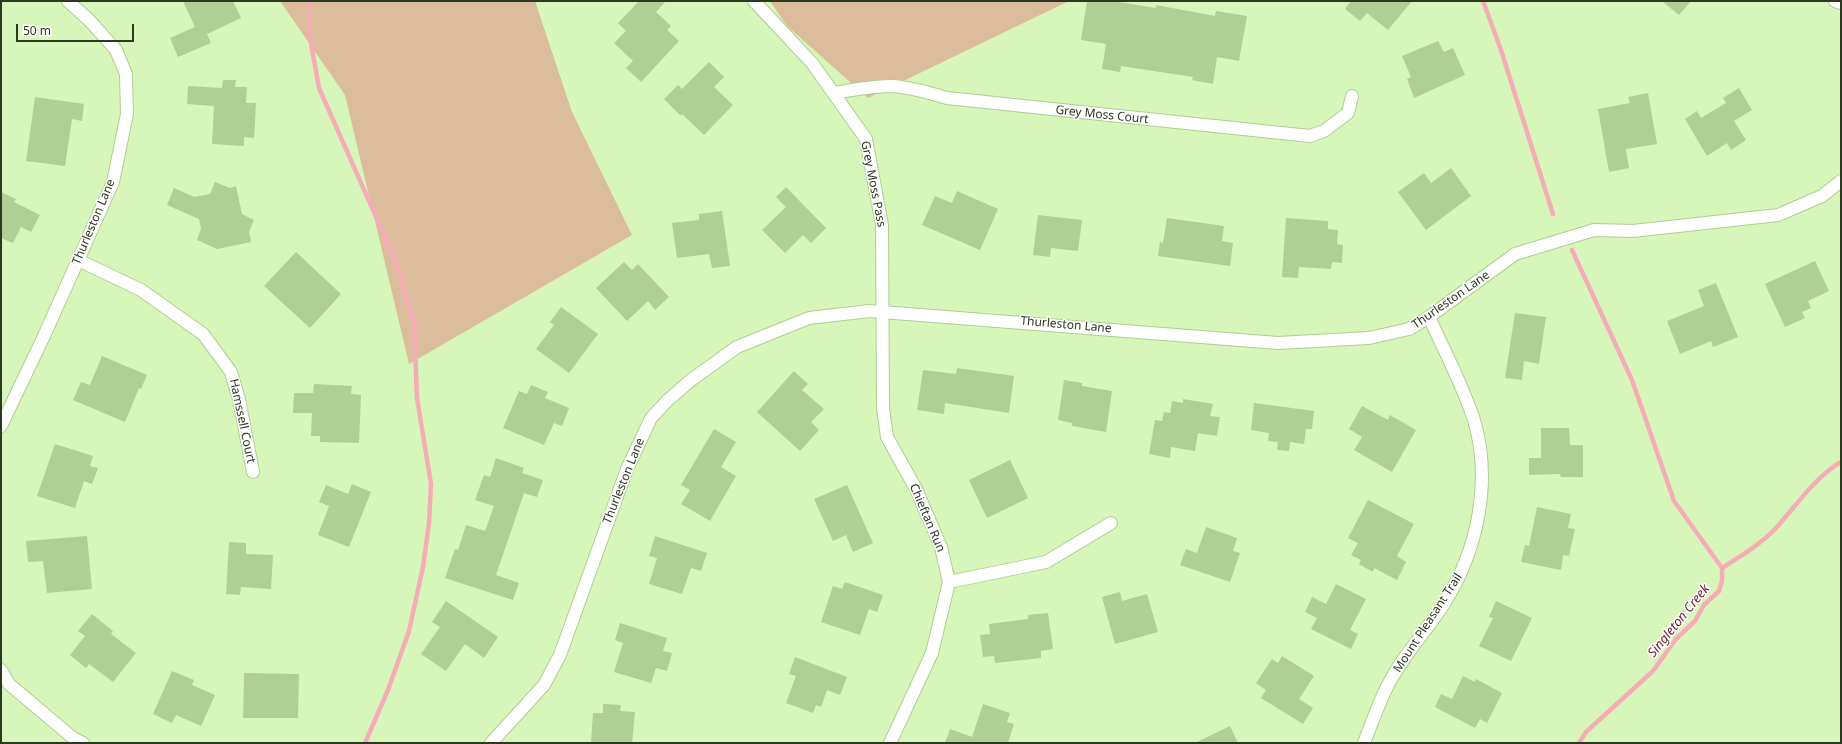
<!DOCTYPE html>
<html>
<head>
<meta charset="utf-8">
<style>
  body { margin:0 }
  #map { position:relative; width:1842px; height:744px; overflow:hidden; background:#d6f7b9; font-family:"Noto Sans",sans-serif }
  canvas { display:block }
  .frame { position:absolute; inset:0; border:2px solid #2c3820; pointer-events:none }
  .scale { position:absolute; left:16px; top:24px; width:118px; height:18px; box-sizing:border-box; border:2px solid #2c3820; border-top:0; padding-left:5px; font-size:12px; line-height:14px; white-space:nowrap; color:#2c3820; -webkit-text-stroke:3px #fff; paint-order:stroke }
</style>
</head>
<body>
<div id="map">
<canvas width="1842" height="744"></canvas>
<div class="frame"></div>
<div class="scale">50 m</div>
</div>
<script>
const c = document.querySelector('canvas').getContext('2d');
c.lineJoin = 'round';
function paint(path, color) {
  c.fillStyle = color;
  c.fill(path, 'evenodd');
}
function stroke(path, color, width, dash) {
  c.strokeStyle = color;
  c.lineWidth = width;
  c.lineCap = dash ? 'butt' : 'round';
  c.setLineDash(dash || []);
  c.stroke(path);
}
function write(font, color, halo, rows, align = 'center') {
  c.font = font + ' "Noto Sans",sans-serif';
  c.lineWidth = 3;
  c.setLineDash([]);
  c.textBaseline = 'middle';
  c.strokeStyle = halo;
  c.fillStyle = color;
  for (const [text, x, y, turn = 0] of rows) {
    c.save();
    c.translate(x, y);
    c.rotate((+turn || 0) * Math.PI / 180);
    c.textAlign = isNaN(turn) ? turn : align;
    if (halo) c.strokeText(text, 0, 0);
    c.fillText(text, 0, 0);
    c.restore();
  }
}
paint(new Path2D(`
  M280,1H535L572,112L632,235L409,364L345,95Z
  M770,1H1069L868,98L787,26Z`), '#dbbd9b');
stroke(new Path2D(`
  M310,1L309,32L319,88L396,262L414,322L417,398L431,484L429,523L423,567L409,631L388,690L365,743
  M1483,1L1501,50L1553,214
  M1572,250L1632,380L1674,501L1722,568
  M1722,568C1741,556 1761,544 1776,528C1797,505 1814,478 1841,462
  M1579,743L1586,732L1653,671L1676,639L1695,621L1704,605L1719,591L1722,581V568`), '#f6acb6', 4.5);
paint(new Path2D(`
  M183,1H233L241,18L207,34L211,43L178,57L170,38L195,27Z
  M639,1H666L656,12L671,26L667,30L679,41L641,82L626,68L633,61L614,43L626,31L618,23Z
  M1087,1H1112L1156,8V5L1215,16L1216,11L1247,16L1239,61L1217,57L1213,84L1192,80L1193,77L1121,66L1120,72L1102,69L1106,44L1081,40Z
  M1351,1H1412L1388,30L1367,13L1360,21L1345,9Z
  M1662,1H1691L1679,15Z
  M1438,41L1444,52L1453,48L1465,75L1414,98L1407,79L1411,77L1402,56Z
  M709,62L724,77L714,87L733,105L704,135L682,114L681,116L664,99L678,85L682,89Z
  M223,80H236L235,87H247L246,103H256L254,138L244,137V146L212,144L214,106L187,104L188,86L222,88Z
  M1739,88L1752,110L1734,121L1746,140L1731,150L1727,143L1707,156L1685,119L1697,111L1701,118L1726,103L1723,98Z
  M1648,93L1657,144L1626,149L1629,168L1609,172L1598,109L1630,103L1628,97Z
  M35,97L84,104L82,121L72,119L65,166L26,161Z
  M1451,168L1471,196L1426,230L1398,192L1424,173L1431,183Z
  M215,182L230,188L236,186L242,214L254,220L249,232L251,242L217,249L197,240L201,229L199,219L167,205L174,188L194,197L210,194Z
  M786,187L826,228L811,243L803,235L785,253L762,230L786,207L776,197Z
  M957,191L998,209L980,250L922,225L935,196L952,203Z
  M1,192L16,199L14,202L40,215L31,232L21,227L13,243L1,238Z
  M722,211L730,266L712,268L709,254L677,258L672,223L699,220V214Z
  M1038,215L1082,220L1078,251L1051,248L1050,257L1033,255Z
  M1167,218L1224,226L1222,241L1233,243L1230,266L1158,256L1160,242L1163,243Z
  M1286,218L1328,221V229L1338,230L1337,244L1343,245L1342,263L1332,262L1331,269L1299,267L1298,278L1282,277Z
  M296,252L341,294L310,328L264,286Z
  M1815,261L1829,291L1808,301L1811,308L1802,312L1805,318L1785,327L1765,284Z
  M624,262L632,270L638,264L669,297L655,310L648,301L627,321L596,288Z
  M1716,283L1738,337L1713,347L1711,341L1680,354L1667,321L1704,306L1698,290Z
  M561,307L598,334L569,373L536,349L554,325L550,322Z
  M1515,313L1546,317L1539,364L1524,361L1522,380L1505,378Z
  M102,356L147,375L141,389L139,388L125,422L73,400L81,382L90,385Z
  M957,368L1014,376L1009,413L945,403L944,414L917,410L923,370L956,374Z
  M794,371L808,384L802,390L824,409L811,422L819,430L800,451L757,412Z
  M1064,380L1082,383V386L1112,391L1106,432L1072,426V423L1058,420Z
  M314,384L352,386L351,394L361,395L359,443L320,442V436H311L312,413H293L294,393H313Z
  M531,385L548,392L545,398L569,408L562,426L554,423L544,445L503,428L519,391L527,394Z
  M1183,399L1213,404L1210,416L1220,417L1217,436L1198,433L1195,451L1171,447L1170,458L1149,454L1155,420L1162,421L1164,412L1170,413L1172,401L1183,403Z
  M1254,403L1314,411L1312,429H1306L1304,444L1290,442L1289,451L1277,450L1278,442L1268,441L1269,433L1251,430Z
  M1362,406L1388,420L1390,415L1416,430L1392,472L1354,450L1362,437L1349,429Z
  M1541,428H1569L1570,445H1583V477H1561L1560,474L1529,475V458H1541Z
  M714,429L736,442L721,467L736,476L710,521L681,504L690,490L681,485Z
  M55,444L93,456L90,466L98,468L92,484L84,481L75,508L37,496Z
  M496,458L524,468L522,473L543,480L537,497L524,493L496,575L519,583L513,600L445,578L455,549L458,550L466,525L485,531L494,506L475,500L484,475L490,477Z
  M1010,460L1028,498L987,518L969,480Z
  M352,484L371,492L349,547L318,535L329,506L319,502L326,485L348,494Z
  M847,485L873,543L853,552L846,535L833,541L814,499Z
  M1368,500L1414,524L1397,556L1406,562L1397,580L1374,568L1373,572L1359,564L1361,560L1351,555L1358,543L1348,538Z
  M1537,507L1571,514L1568,528L1575,529L1569,556L1563,555L1561,570L1521,562L1525,545L1529,546Z
  M1206,527L1237,538L1233,551L1240,553L1230,582L1180,565L1186,549L1197,553Z
  M87,536L92,589L47,593L43,561L28,562L26,541Z
  M655,536L707,553L701,571L691,568L682,594L649,584L657,558L649,556Z
  M229,542L246,543V554L273,555L271,589L241,587L240,595L226,594Z
  M845,582L883,595L877,612L869,609L860,635L821,622L833,586L842,589Z
  M1336,584L1366,599L1350,630L1358,634L1351,649L1311,629L1317,618L1305,612L1312,597L1326,604Z
  M1120,592L1122,601L1147,594L1158,632L1115,644L1102,597Z
  M446,601L498,637L484,658L465,644L446,671L421,654L440,627L432,622Z
  M1496,601L1532,618L1511,661L1479,646L1493,618L1489,617Z
  M1048,613L1053,649L1041,651V658L995,663L994,656L983,657L980,635L990,634L989,624L1028,619V615Z
  M92,614L113,631L111,634L136,653L113,682L89,664L86,668L70,655L85,636L78,631Z
  M620,623L667,638L663,651L672,653L667,671L656,668L651,683L614,672L623,643L615,640Z
  M1282,656L1314,676L1299,699L1313,708L1303,724L1261,698L1266,690L1256,683L1272,659L1278,663Z
  M795,657L847,677L840,695L827,690L821,707L816,705L813,713L786,703L796,676L789,674Z
  M172,671L194,680L192,685L215,695L201,726L176,715L172,723L153,714Z
  M244,673L299,674L298,718H243Z
  M1463,676L1475,682L1476,679L1502,693L1487,723L1480,719L1475,728L1435,707L1441,694L1452,699Z
  M603,704L621,705L620,711L635,712L632,743H591L593,713H603Z
  M983,704L1010,713L1007,722L1014,724L1008,743H945L950,729L972,737Z
  M1230,726L1238,743H1195Z`), '#b0cf93');
const minor = new Path2D(`
  M754,1L812,63L866,139L882,225L883,408L887,437L916,489L941,547L949,582L932,653L890,743
  M1835,1L1841,3
  M833,93C853,90 872,86 892,86C911,87 929,93 947,98L1310,136L1324,131L1348,113L1352,96
  M78,260L141,290L203,334L231,372L239,399L253,472
  M1,426L44,336L113,182L127,114L126,74L116,50L90,21L68,1
  M949,582L1046,562L1111,523
  M1,670L9,684L73,738L83,743
  M491,743L544,685L560,655L627,469L651,418L668,400L691,380L737,347L809,318L869,311L1278,343L1369,338L1409,329L1429,317L1515,254L1594,230L1633,231L1778,215L1822,196L1841,181
  M1364,743C1371,725 1378,705 1387,687C1402,656 1427,631 1445,602C1478,549 1492,481 1474,420C1463,386 1444,350 1429,317`);
stroke(minor, '#afce92', 14);
stroke(minor, '#fff', 12);
write('12px', '#2c3820', '#fff', [
  ["Grey Moss Court",1102,115,6],
  ["Grey Moss Pass",873,184,79],
  ["Thurleston Lane",94,222,-67],
  ["Thurleston Lane",1451,300,-35],
  ["Thurleston Lane",1066,325,5],
  ["Hamssell Court",242,421,78],
  ["Thurleston Lane",624,481,-68],
  ["Chieftan Run",927,518,67],
  ["Mount Pleasant Trail",1428,623,-57]
]);
write('italic 13px', '#772337', '#fff', [
  ["Singleton Creek",1679,621,-51]
]);
</script>
</body>
</html>
